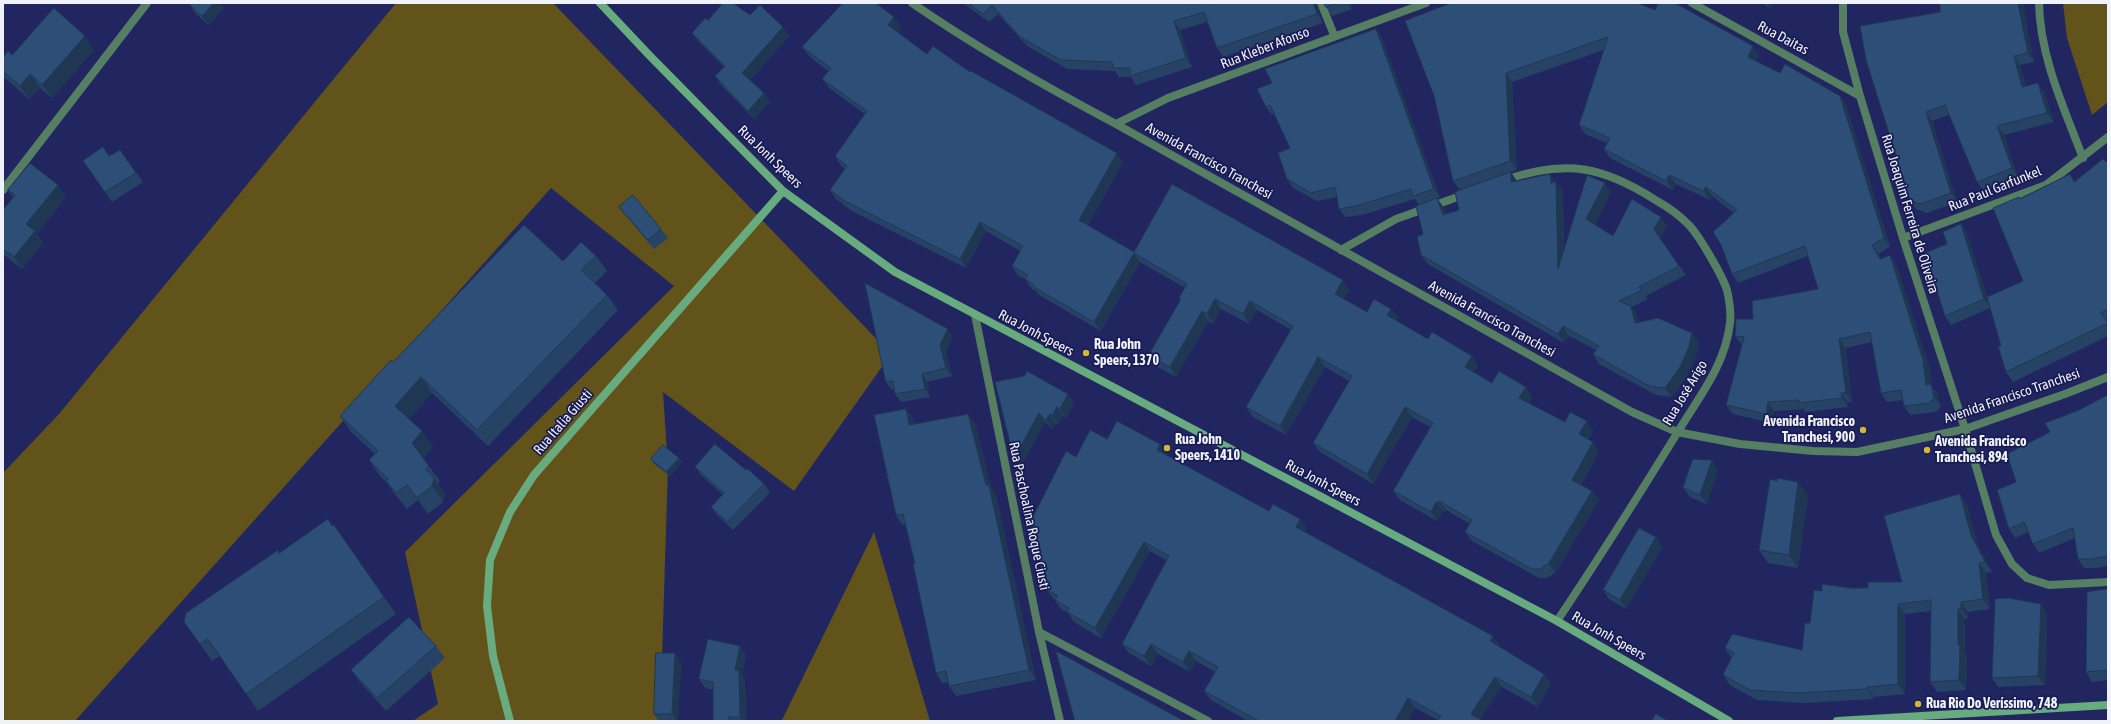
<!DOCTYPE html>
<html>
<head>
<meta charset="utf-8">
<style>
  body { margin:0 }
  #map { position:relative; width:2111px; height:724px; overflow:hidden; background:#212660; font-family:"Asap Condensed",sans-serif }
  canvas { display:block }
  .frame { position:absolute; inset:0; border:4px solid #f0f2f9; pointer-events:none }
</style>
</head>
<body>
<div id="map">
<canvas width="2111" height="724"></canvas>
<div class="frame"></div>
</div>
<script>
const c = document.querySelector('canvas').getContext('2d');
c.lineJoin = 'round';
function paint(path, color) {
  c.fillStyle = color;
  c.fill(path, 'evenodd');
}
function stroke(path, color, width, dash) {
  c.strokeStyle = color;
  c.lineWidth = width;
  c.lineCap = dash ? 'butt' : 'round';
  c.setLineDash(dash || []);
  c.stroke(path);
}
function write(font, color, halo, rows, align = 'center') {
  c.font = font + ' "Asap Condensed",sans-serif';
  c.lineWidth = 3.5;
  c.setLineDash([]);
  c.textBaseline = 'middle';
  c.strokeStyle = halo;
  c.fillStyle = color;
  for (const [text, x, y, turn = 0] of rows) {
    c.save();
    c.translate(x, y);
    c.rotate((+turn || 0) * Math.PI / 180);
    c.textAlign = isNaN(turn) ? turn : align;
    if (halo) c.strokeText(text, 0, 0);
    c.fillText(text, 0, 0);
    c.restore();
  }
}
paint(new Path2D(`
  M396,3H553L891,354L794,491L663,392L668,467L660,721H413L438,704L405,552L674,286L551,188L75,721H3V473L59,414Z
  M2063,3H2108V102L2092,115L2067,38Z
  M874,532L930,721H779L782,720Z`), '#61531a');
stroke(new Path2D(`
  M912,3C977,48 1046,87 1116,124L1632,412L1677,432L1740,444L1813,451L1857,452L1965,429L2065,394L2108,377
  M1321,3L1334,35
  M1692,3L1860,96
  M1843,3V32L1860,96L1903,238L1965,429L1996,535L2012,564L2027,578L2049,585L2108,582
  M2039,3C2040,57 2064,108 2083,158
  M1116,124L1168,98L1426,3
  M1505,180C1566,159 1603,166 1657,201C1668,207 1680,216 1689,225C1700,237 1722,275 1727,290C1729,299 1731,314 1730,323C1725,367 1697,399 1676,435C1637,498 1598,560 1557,621
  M3,190L147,3
  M1903,238L2046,185L2108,137
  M1341,250L1396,219L1466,194
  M975,315L1039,632L1060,721
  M1039,632L1208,721`), '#557e62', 8);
stroke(new Path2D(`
  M600,3L650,56L783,191L895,272L1557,621L1729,721
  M510,721L493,656L487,606L490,560L510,512L534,475L783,191
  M1837,721L2108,705`), '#67ab7f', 8);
paint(new Path2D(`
  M191,3H220L224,8L209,25L196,14L190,5Z
  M963,3H1316V5L1323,23L1223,57L1217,48L1207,22L1180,30L1192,67L1136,85L1131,77H1119L1115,71L1067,69L1027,46L998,14L989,22Z
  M1324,3H1357L1350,5L1352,9L1332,16L1326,7Z
  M1451,3L1655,10L1759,55L1756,61L1780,73L1840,96L1846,105L1890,246L1879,254L1881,259L1890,255L1896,264L1930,369L1931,385L1937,393L1941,407L1935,412L1910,415L1904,406L1903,400L1887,402L1881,393L1872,342L1846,348L1852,402H1848V407L1805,412L1804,409L1774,411L1772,423L1733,414L1726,405L1742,345L1735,336L1753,319L1818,289L1808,256L1738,283L1732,274L1734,213L1712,196L1710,200L1676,184L1673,190L1610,158L1604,149L1607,143L1585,134L1579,125L1604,50L1512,82L1517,170L1460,190L1453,181Z
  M1762,3H1774L1770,8Z
  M750,15L789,36L750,80L764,93L770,102L754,119L721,85L715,76L724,67L698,41L692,33L708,20Z
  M2025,16L2034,62L2020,65L2026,86L2044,92L2054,122L2004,135L2018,177L1984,191L1977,182L1949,115L1932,121L1957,202L1927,213L1916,209L1910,200L1860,26Z
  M901,27L897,32L927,54L970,72L1123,162L1088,225L1134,252L1349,290L1344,299L1367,312L1391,309L1398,318L1396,321L1428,339L1478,365L1474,372L1492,383L1526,387L1532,396L1529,403L1565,422L1593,430L1588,440L1599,452L1581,485L1592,491L1599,500L1555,573L1547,578H1539L1472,541L1465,532L1470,524L1446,510L1445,512L1443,511L1437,521L1400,500L1393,491L1430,427L1412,417L1373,484L1320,452L1313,443L1349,381L1325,367L1286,435L1253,417L1246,407L1291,330L1257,310L1249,324L1221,309L1213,324L1208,321L1176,377L1154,365L1148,356L1180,300L1179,298L1185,288L1140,262L1101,331L1039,295L1036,291L1032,289L1025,279L1018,276L1012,266L1020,251L986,231L966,268L852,211L836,199L830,190L845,168L841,166L835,156L865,114L829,88L822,79L828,71L809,56L802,47Z
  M1376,29L1382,38L1440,197L1419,205L1415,199L1362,215L1345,217L1339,209L1337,197L1317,201L1293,188L1287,179L1290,148L1274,114L1272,115L1266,107L1272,83Z
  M85,36L94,50L52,98L40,88L29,99L5,78L3,75V57Z
  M120,150L143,182L112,202L83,161L109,156Z
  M2108,161V336L2013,382L2006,372L2001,346L1990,308L1951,325L1945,316L1947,244L1961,224L1967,233L1987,297L2023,281L2019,197L2020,198L2070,174L2075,181Z
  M1517,181L1555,182L1563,191L1564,249L1611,192L1595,225L1613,236L1667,226L1660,238L1686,275L1646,296L1648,299L1632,307L1637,315L1639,322L1699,343L1696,356L1686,377L1672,397L1656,395L1599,364L1593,354L1596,350L1569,336L1564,343L1428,264L1421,255L1423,234L1437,198L1444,208L1446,214L1459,210Z
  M8,190L66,197L37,234L43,243L22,269L3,254V210L13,198Z
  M619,207L661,229L668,238L654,249L626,216Z
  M596,256L607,271L595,283L607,295L618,310L488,446L432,393L409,419L433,447L423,458L440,481L438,484L445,494L443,502L428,514L418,500L407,509L397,497L387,483L380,476L369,460L375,454L351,432L340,416L393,362L563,261Z
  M953,336L946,353L952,376L927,382L930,397L901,402L895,394L894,389L892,390L886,382Z
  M995,382L1074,402L1066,418L1063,416L1058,424L1056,423L1052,429L1045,422L1020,468L1014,459Z
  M2108,395V566L2097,568H2084L2078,559L2075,538L2039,553L2033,544L2028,532L2015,538L2009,529L2016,482L2050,432L2079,410Z
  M906,409L913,419L914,424L975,423L991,487L996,494L1036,680L956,696L949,686L948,682L942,683L936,673L915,564L905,524L902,525L896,515Z
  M1107,439L1167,454L1166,456L1185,466L1269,511L1300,519L1307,529L1305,532L1500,646H1499L1544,674L1551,684L1538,707L1502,687L1438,720L1415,708L1408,721H1248L1211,700L1204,691L1215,672L1196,661L1190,672L1158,654L1151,666L1129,653L1122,644L1166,560L1150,551L1101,638L1074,622L1068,613L1062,610L1047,590L1076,457Z
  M679,458L682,462L670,476L654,464L651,459Z
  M695,467L746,470L764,484L770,493L733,530L717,515L711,507L723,495L701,475Z
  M1718,470L1707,504L1690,497L1683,488Z
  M1777,481L1808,495L1798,568L1768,563L1759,550Z
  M1960,494L1967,505L1978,546L1992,572L1986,573L1990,609L1968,612V619H1965V652L1967,656L1966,690L1937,692L1930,682L1931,611L1905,614V694L1874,697V699L1804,703L1757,700L1730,685L1723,675L1731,658L1725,648L1802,650L1810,623L1822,591L1850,588H1868L1902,582Z
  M334,525L396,614L258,711L220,656L212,661L184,622L280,553Z
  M1663,546L1626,609L1609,599L1603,590Z
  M2108,589V680L2092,682L2086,672Z
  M2047,614L2045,685L1998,687L1992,678Z
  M436,646L445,658L386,711L360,682L351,670Z
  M675,653L681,662L678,721H659L654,714Z
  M746,655L742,674L745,679L746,721H713V690L705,688L699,679Z`), '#264366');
paint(new Path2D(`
  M214,3H220L224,8L209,25L202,16Z
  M1313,3H1316V5L1323,23L1317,14Z
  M1347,3H1349L1352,9Z
  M1767,3H1774L1770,8Z
  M2018,3H2024L2025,16L2034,62L2028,53Z
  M894,17L901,27L895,34L888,25Z
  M1174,21L1180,30L1192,67L1186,58Z
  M783,27L789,36L748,82L742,73Z
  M1376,29L1382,38L1440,197L1434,189Z
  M85,36L94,50L52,98L42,85Z
  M1753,46L1759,55L1754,66L1748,57Z
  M2014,56L2020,65L2029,96L2022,87Z
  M1506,73L1512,82L1517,170L1510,161Z
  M30,74L40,88L29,99L20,86Z
  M2038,83L2044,92L2054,122L2047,113Z
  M764,93L770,102L754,119L748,111Z
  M1840,96L1846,105L1890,246L1884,238Z
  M1926,112L1932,121L1957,202L1951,193Z
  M1997,126L2004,135L2018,177L2012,168Z
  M1117,153L1123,162L1086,229L1079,220Z
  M1511,172L1517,181L1511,182Z
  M1550,174L1563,191L1564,278L1558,269Z
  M1669,175L1676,184L1673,190L1666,181Z
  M1605,183L1611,192L1593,229L1586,219Z
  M58,185L66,197L37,234L43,243L22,269L14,257L26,224Z
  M1706,187L1712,196L1710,200L1703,191Z
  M1437,198L1444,208L1450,224L1443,215Z
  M1661,217L1667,226L1660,238L1686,275L1654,229Z
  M980,222L986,231L966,268L960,259Z
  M1961,224L1967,233L1991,308L1984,299Z
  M1872,245L1879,254L1886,268L1880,259Z
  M1134,253L1140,262L1101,331L1094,322Z
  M1890,255L1896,264L1930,369L1931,385L1937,393L1941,407L1926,385Z
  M1343,280L1349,290L1341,303L1335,294Z
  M1215,299L1221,309L1213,324L1207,314Z
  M1250,301L1257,310L1249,324L1243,314Z
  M1631,306L1637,315L1642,332L1635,323Z
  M1391,309L1398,318L1394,325L1387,315Z
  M1202,311L1208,321L1176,377L1170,367Z
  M1563,326L1569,336L1564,343L1558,334Z
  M948,329L953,336L946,353L952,376L946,368L940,345Z
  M1692,333L1699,343L1696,356L1686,377L1672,397L1665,388Z
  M1839,339L1846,348L1852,402L1846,393Z
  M1472,356L1478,365L1472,376L1465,367Z
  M1318,357L1325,367L1286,435L1280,426Z
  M922,374L927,382L930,397L925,389Z
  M421,377L432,393L406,422L395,406Z
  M1526,387L1532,396L1526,408L1519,398Z
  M1841,393L1848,402V407L1842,398Z
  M1068,394L1074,402L1066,418L1060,409Z
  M1768,402L1774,411L1772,423L1766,414Z
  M1057,407L1063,416L1058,424L1052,415Z
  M1405,407L1412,417L1373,484L1367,474Z
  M906,409L913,419L916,435L909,425Z
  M1039,413L1045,422L1020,468L1014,459Z
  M968,414L975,423L991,487L996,494L1036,680L1029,670L986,485Z
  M1050,414L1056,423L1052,429L1046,420Z
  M1587,421L1593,430L1585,444L1579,434Z
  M422,431L433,447L423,459L412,443Z
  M1593,442L1599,452L1578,489L1572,480Z
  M1160,444L1167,454L1164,460L1157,450Z
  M679,458L682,462L670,476L666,472Z
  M1712,460L1718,470L1707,504L1700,495Z
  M434,478L445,494L443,502L432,486Z
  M1798,482L1808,495L1798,568L1789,555Z
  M1592,491L1599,500L1555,573L1549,563Z
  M1960,494L1967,505L1978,546L1992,572L1985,562L1971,535Z
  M1439,501L1446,510L1445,512L1438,503Z
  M1436,502L1443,511L1437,521L1431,512Z
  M1300,519L1307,529L1303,536L1296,527Z
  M1656,537L1663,546L1626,609L1620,600Z
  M1144,542L1150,551L1101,638L1095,628Z
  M1979,563L1986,573L1990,609L1983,599Z
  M1961,602L1968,612V619L1961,609Z
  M1898,604L1905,614V694L1898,684Z
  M2041,604L2047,614L2045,685L2038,676Z
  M1958,609L1965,619V652L1967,656L1966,690L1959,680L1958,645Z
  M1493,636L1500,646L1497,650L1490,641Z
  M1151,644L1158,654L1151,666L1144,656Z
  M740,646L746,655L742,674L745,679L746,721H743L740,717L735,670Z
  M1189,651L1196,661L1190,672L1183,662Z
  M675,653L681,662L678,721H677L672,714Z
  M1544,674L1551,684L1538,707L1531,697Z
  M1495,677L1502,687L1479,721L1471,714Z
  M1867,687L1874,697V699L1867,689Z
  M1408,698L1415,708L1408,721H1395Z`), '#1f3753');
const building = new Path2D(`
  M191,3H214L202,16L190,5Z
  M723,3H733L750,15L760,5L783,27L742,73L764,93L748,111L715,76L725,66L692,33L705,18L708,20Z
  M843,3H864V4L865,3H876L894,17L888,25L927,54L933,46L970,72L971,71L1117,153L1079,220L1134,252L1172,184L1343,280L1335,294L1367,312L1374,299L1391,309L1387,315L1428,339L1432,332L1472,356L1465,367L1492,383L1499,371L1526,387L1519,398L1565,422L1570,412L1587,421L1579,434L1593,442L1572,480L1592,491L1549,563L1540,569H1532L1465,532L1472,520L1439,501L1438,503L1436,502L1431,512L1393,491L1433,423L1405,407L1367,474L1313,443L1352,376L1318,357L1280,426L1246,407L1293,326L1250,301L1243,314L1215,299L1207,314L1202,311L1170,367L1148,356L1181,299L1179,298L1187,284L1134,253L1094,322L1032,286L1033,284L1025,279L1028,275L1012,266L1023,246L980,222L960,259L845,201L830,190L847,166L835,156L867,111L822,79L831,68L802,47Z
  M969,3H1313L1317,14L1217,48L1204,12L1174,21L1186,58L1130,76V68H1113L1112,62L1061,60L1020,37L992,5L983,14Z
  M1324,3H1338L1326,7Z
  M1451,3H1638L1655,10L1658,3H1675L1753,46L1748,57L1780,73L1785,64L1840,96L1884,238L1872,245L1880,259L1890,255L1923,360L1926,385L1931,384L1934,398L1929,403L1904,406L1901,390L1881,393L1870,332L1839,339L1846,393H1841L1842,398L1799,403V400L1768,402L1766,414L1726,405L1744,337L1735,336L1736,319H1753L1752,301L1818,289L1805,246L1732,274L1721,245L1713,232L1737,210L1706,187L1703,191L1669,175L1666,181L1604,149L1610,138L1579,125L1608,37L1506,73L1510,161L1453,181L1434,96L1405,21Z
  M1940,3H2018L2028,53L2014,56L2022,87L2038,83L2047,113L1997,126L2012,168L1977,182L1945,105L1926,112L1951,193L1920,204L1910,200L1866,60L1860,26L1940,12Z
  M54,8L85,36L42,85L30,74L20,86L3,71V57L8,51L12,55Z
  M1376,29L1434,189L1413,196L1411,189L1356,206L1339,209L1335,187L1311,193L1287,179L1278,153L1290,148L1270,105L1266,107L1257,89L1272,83L1265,69Z
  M103,147L109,156L120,150L136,173L105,192L83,161Z
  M2103,159L2106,162L2108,161V309L2101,313L2108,323L2006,372L1998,346H2001L1987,297L2023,281L1993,208L2019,197L2020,199L2070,174L2074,182Z
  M30,163L58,185L26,224L35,231L14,257L3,249V210L15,195L8,190Z
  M1511,172V182L1550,174L1551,183L1556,182L1558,269L1587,175L1605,183L1586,219L1613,236L1632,199L1661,217L1654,229L1679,266L1639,287L1642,290L1619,301L1631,306L1635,323L1658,318L1692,333L1689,347L1680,367L1665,388L1649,386L1593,354L1599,346L1563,326L1558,334L1421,255L1417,237L1423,234L1416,206L1437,198L1443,215L1459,210L1455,192Z
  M633,195L661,229L648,240L619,207Z
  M1961,224L1984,299L1945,316L1925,253L1947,244L1943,232Z
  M524,225L563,261L581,242L596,256L581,270L607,295L477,430L421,377L395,406L422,431L412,443L429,466L426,469L434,478L432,486L417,498L407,485L396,493L386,481L388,479L369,460L378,451L340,416L391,360L393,362Z
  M865,283L948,329L940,345L946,368L922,374L925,389L895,394L893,381L886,382Z
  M1027,371L1068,394L1060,409L1057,407L1052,415L1050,414L1046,420L1039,413L1014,459L995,382L1024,376Z
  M2108,395V556L2091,559H2078L2073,528L2033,544L2024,522L2009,529L1997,490L2016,482L2007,454L2050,432L2045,423L2079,410Z
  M906,409L909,425L968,414L986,485H989L1029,670L949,686L946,671L936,673L913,564H915L903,514L896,515L874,415Z
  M1117,421L1160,444L1157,450L1269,511L1273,504L1300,519L1296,527L1493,636L1490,641L1544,674L1531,697L1495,677L1471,714L1483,721H1437L1441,716L1408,698L1395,721H1259L1204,691L1218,667L1189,651L1183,662L1151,644L1144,656L1122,644L1169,556L1144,542L1095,628L1067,612L1069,608L1055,600L1058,596L1047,590L1030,523L1066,451L1076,457L1090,430L1107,439Z
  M715,444L746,470L748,469L764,484L727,522L711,507L724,493L695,467Z
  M663,445L679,458L666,472L651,459Z
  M1693,459L1712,460L1700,495L1683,488Z
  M1777,478L1798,482L1789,555L1759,550L1770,479L1777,481Z
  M1960,494L1971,535L1985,562L1979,563L1983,599L1961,602V609H1958V645L1960,646L1959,680L1930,682L1931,600L1898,604V684L1867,687V689L1797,693L1750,690L1723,675L1734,653L1725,648L1732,634L1802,650L1805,623H1810L1814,590L1822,591V584L1850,588H1868V582H1902L1884,516Z
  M328,519L332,526L334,525L384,597L246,694L208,639L200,644L184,622L186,613L278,550L279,553Z
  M1639,528L1656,537L1620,600L1603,590Z
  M2108,589V670L2086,672L2087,592Z
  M2009,598L2041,604L2038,676L1992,678L1995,599Z
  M409,617L436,646L377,698L351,670Z
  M708,639L740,646L735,670L739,671L740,717H728L729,721H713V682L699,679Z
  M1056,651L1184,721H1075Z
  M656,653H675L672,714H654Z
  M1656,714L1668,721H1652Z`);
paint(building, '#2c4e77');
stroke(building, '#1f3753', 1);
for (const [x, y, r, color] of [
  [1086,353,4,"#d5b534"],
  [1863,430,4,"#d5b534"],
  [1167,448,4,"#d5b534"],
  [1927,450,4,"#d5b534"],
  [1918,704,4,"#d5b534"]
]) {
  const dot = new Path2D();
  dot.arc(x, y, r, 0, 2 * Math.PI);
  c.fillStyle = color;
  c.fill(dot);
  stroke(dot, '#181b54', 1.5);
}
write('14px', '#f0f2f9', '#181b54', [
  ["Rua Daitas",1783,38,28],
  ["Rua Kleber Afonso",1265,48,-21],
  ["Rua Jonh Speers",770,157,44],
  ["Avenida Francisco Tranchesi",1209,161,29],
  ["Rua Paul Garfunkel",1995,189,-22],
  ["Rua Joaquim Ferreira de Oliveira",1910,214,73],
  ["Avenida Francisco Tranchesi",1492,319,29],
  ["Rua Jonh Speers",1036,333,28],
  ["Rua José Arigo",1685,393,-59],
  ["Avenida Francisco Tranchesi",2012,396,-19],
  ["Rua Italia Giusti",563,422,-49],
  ["Rua Jonh Speers",1323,483,28],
  ["Rua Paschoalina Roque Ciusti",1029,516,78],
  ["Rua Jonh Speers",1609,636,30]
]);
write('bold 14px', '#f0f2f9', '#181b54', [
  ["Rua John",1094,345],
  ["Speers, 1370",1094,361],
  ["Avenida Francisco",1855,422,"right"],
  ["Tranchesi, 900",1855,438,"right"],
  ["Rua John",1175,440],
  ["Speers, 1410",1175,456],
  ["Avenida Francisco",1935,442],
  ["Tranchesi, 894",1935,458],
  ["Rua Rio Do Veríssimo, 748",1926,704]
], 'left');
</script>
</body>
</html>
